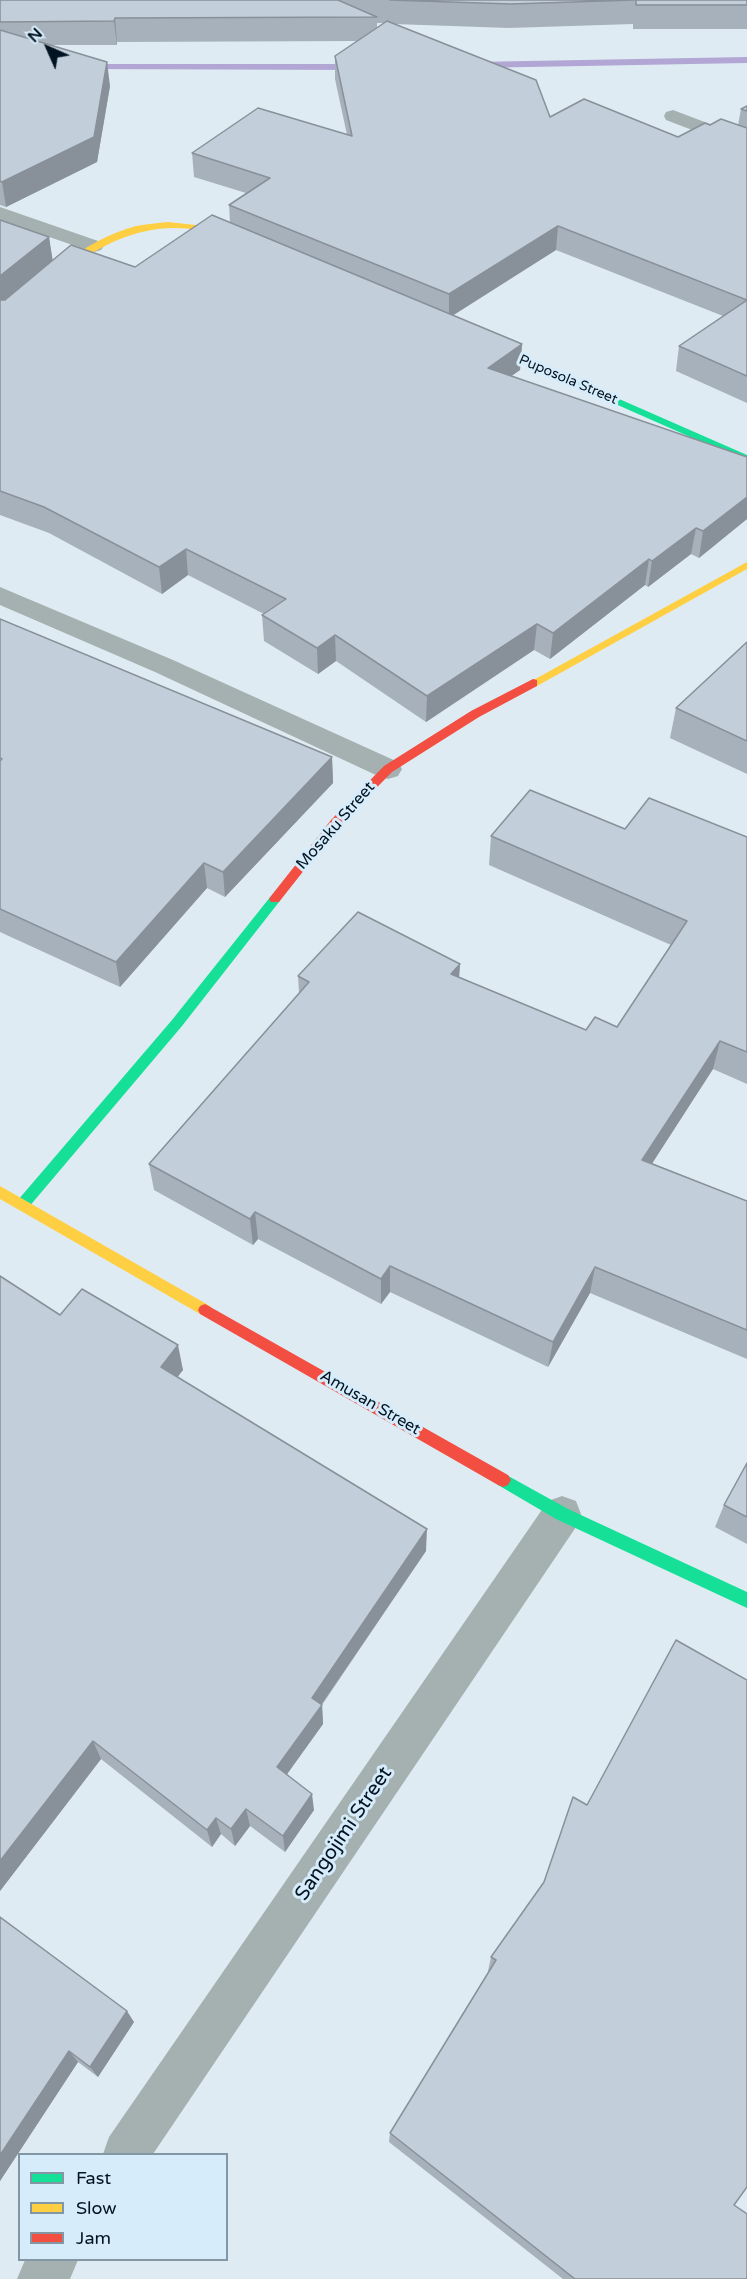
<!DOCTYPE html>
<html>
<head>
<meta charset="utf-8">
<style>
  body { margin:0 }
  #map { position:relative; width:747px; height:2279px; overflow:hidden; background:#dfebf3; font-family:"Varela Round",sans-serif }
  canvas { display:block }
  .legend { position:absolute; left:18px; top:2153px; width:210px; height:108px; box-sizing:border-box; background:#d7ecfb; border:2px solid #8296a4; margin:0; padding:8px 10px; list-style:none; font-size:18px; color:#021421 }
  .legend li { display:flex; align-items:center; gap:12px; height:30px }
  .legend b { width:30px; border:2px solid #8296a4 }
  .north { position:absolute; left:18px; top:18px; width:60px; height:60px; -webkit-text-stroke:4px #d7ecfb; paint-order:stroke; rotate:315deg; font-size:16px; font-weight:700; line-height:24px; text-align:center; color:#021421 }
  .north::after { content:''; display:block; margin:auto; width:21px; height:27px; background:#021421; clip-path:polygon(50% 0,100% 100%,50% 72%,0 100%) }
</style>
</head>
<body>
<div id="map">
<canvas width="747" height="2279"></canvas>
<ul class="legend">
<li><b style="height:8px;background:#16e098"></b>Fast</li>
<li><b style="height:8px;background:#ffcf43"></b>Slow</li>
<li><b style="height:8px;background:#f24e42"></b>Jam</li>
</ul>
<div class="north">N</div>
</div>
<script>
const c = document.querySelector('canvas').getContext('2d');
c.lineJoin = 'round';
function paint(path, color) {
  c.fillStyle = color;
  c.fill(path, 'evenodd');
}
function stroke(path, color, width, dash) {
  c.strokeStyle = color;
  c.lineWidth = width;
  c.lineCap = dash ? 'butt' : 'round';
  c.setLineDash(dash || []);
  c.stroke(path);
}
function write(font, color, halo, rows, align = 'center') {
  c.font = font + ' "Varela Round",sans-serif';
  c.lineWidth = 6;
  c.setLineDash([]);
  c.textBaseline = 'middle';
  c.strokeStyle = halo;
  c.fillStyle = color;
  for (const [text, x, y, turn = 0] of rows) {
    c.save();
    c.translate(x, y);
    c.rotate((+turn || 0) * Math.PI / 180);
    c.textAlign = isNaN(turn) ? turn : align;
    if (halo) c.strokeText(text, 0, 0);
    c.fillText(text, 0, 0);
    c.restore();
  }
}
paint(new Path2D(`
  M747,57V63L473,68L468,65L473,62Z
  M83,64H358L363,67L358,70L79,69V65Z`), '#b2a6d5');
paint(new Path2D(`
  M673,110L747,138V151L666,120L664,116L666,112Z
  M0,207L101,242L104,246L101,250L94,252L87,250L0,220Z
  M0,587L173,660L398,762L402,769L398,776L388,779L378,776L155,672L0,605Z
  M562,1496L576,1501L581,1514L576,1527L153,2154H103L109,2137L548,1501Z
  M25,2260H78L70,2279H17Z`), '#a4b1b0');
paint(new Path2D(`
  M480,338L747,455V462L477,343L476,341Z
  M275,895L279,896L281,899L279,902L182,1026L28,1208H18L16,1204L18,1200L172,1020L271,896Z
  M503,1473L568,1509L747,1592V1608L556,1519L498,1485L495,1480L498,1475Z`), '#16e098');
paint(new Path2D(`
  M168,222L205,226L242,241L238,244C225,240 212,233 198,230C142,220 94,247 51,282C37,293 16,315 0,322V315C41,281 83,240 136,226C146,224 158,223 168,222Z
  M747,562V569L537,686H529L528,683Z
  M0,1186L210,1306L212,1310L210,1314L205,1316L200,1314L0,1199Z`), '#ffcf43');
paint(new Path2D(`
  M533,679L537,680V686L479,717L392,772L339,826L279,902H271L269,899L271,896L331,820L384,766L471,711Z
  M205,1304L508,1475L511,1480L508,1485L503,1487L498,1485L200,1314L198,1310L200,1306Z`), '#f24e42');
paint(new Path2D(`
  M0,0H747V29H633V24L509,28L394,24L550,117L678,137L710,125H738L741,109L747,106V403L676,371L679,346L723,316L556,250L452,315L522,344L520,370L511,376L747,457V519L699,558L691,554L648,587L645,585L550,659L534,650L426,722L336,661L318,674L264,641L262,615L264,614L188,575L162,594L49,533L0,515V220L49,237L52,261L135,267L230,223L229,205L246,193L194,177L192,153L347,135L335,79V56L357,41L117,42V45H51L110,86L97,162L6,207L0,205ZM377,23H383L377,28Z
  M0,619L332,757L333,783L225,897L207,888L120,987L0,932Z
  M747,642V774L670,738L676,708Z
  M625,829L747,837V1084L713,1069L652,1163L747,1201V1359L590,1293L548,1367L390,1292L381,1304L258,1239L253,1245L154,1190L149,1164L299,993L298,976L460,964L459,977L586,1030L617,1027L671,945L489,865L491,836Z
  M60,1315L183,1370L177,1377L426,1551L322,1705L323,1724L287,1774L314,1810L285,1852L250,1826L235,1846L221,1834L212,1847L101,1759L0,1891Z
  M747,1463V1544L715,1527L724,1505Z
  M544,1882L734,2205L747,2279H563L389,2142L390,2133L489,1971H488L491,1957Z
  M0,1917L134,2022L98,2077L78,2062L0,2181Z`), '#a7b1bb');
paint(new Path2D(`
  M115,18L117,42V45L114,21Z
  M107,62L110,86L97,162L6,207L2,182Z
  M558,226L556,250L449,318V294Z
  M49,237L53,262L0,305V276Z
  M522,344L520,370L486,394L488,368Z
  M747,497V519L699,558L703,531Z
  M696,528L691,554L648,587L652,561Z
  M186,549L188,575L162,594L159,567Z
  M649,559L645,585L550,659L553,633Z
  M537,624L534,650L426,722L427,696Z
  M335,635L336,661L318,674L317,648Z
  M332,757L333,783L225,897L223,872Z
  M204,863L207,888L120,987L116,962Z
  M460,964L458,993L451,974Z
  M720,1041L713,1069L637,1187L642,1160Z
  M255,1212L258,1239L253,1245L250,1219Z
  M390,1266V1292L381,1304V1279Z
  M595,1267L590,1293L548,1367L553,1342Z
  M178,1345L183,1370L166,1392L161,1367Z
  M427,1529L426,1551L319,1708L322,1705L323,1724L280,1784L277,1767L312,1698Z
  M93,1741L101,1759L0,1891V1861Z
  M312,1794L314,1810L285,1852L283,1836Z
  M246,1809L250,1826L235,1846L231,1829Z
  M216,1818L221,1834L212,1847L207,1830Z
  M127,2011L134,2022L98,2077L90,2067Z
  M69,2051L78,2062L0,2181V2155Z`), '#889099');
const building = new Path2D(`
  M0,0H338L377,17L115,18L114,21L0,22Z
  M390,0H634L511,4Z
  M636,0H747V5H636Z
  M387,21L536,80L550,117L584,99L678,137L705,123L710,125L721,119L747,128V376L679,346L747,300L558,226L449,294L229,205L270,178L192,153L258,108L352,136L335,56Z
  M0,30L107,62L94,137L2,182L0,181Z
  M747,106V111L741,109Z
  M212,215L522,344L488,368L747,457V497L703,531L696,528L652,561L649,559L553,633L537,624L427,696L335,635L317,648L262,615L286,599L186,549L159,567L44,507L0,491V300H5L71,245L135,267Z
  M0,220L49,237L0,276Z
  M0,619L332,757L223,872L204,863L116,962L0,909V761L2,759L0,758Z
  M747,642V741L676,708Z
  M530,790L625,829L649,798L747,837V1052L720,1041L642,1160L747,1201V1330L595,1267L553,1342L390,1266L381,1279L255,1212L250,1219L149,1164L309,982L298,976L358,912L460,964L451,974L586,1030L595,1017L617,1027L687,921L491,836Z
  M0,1276L60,1315L82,1289L178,1345L161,1367L427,1529L312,1698L322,1705L277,1767L312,1794L283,1836L246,1809L231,1829L216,1818L207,1830L93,1741L0,1861Z
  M747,1463V1517L724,1505Z
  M676,1640L747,1680V2187L734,2205L747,2214V2279H575L390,2133L496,1960L491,1957L544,1882L573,1797L587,1805Z
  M0,1917L127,2011L90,2067L69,2051L0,2155Z`);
paint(building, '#c2ceda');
stroke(building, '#889099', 1.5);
write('14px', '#021421', '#d7ecfb', [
  ["Puposola Street",568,380,23]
]);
write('16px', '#021421', '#d7ecfb', [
  ["Mosaku Street",336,826,-49],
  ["Amusan Street",370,1403,30]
]);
write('20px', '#021421', '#d7ecfb', [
  ["Sangojimi Street",344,1834,-56]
]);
</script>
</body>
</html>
